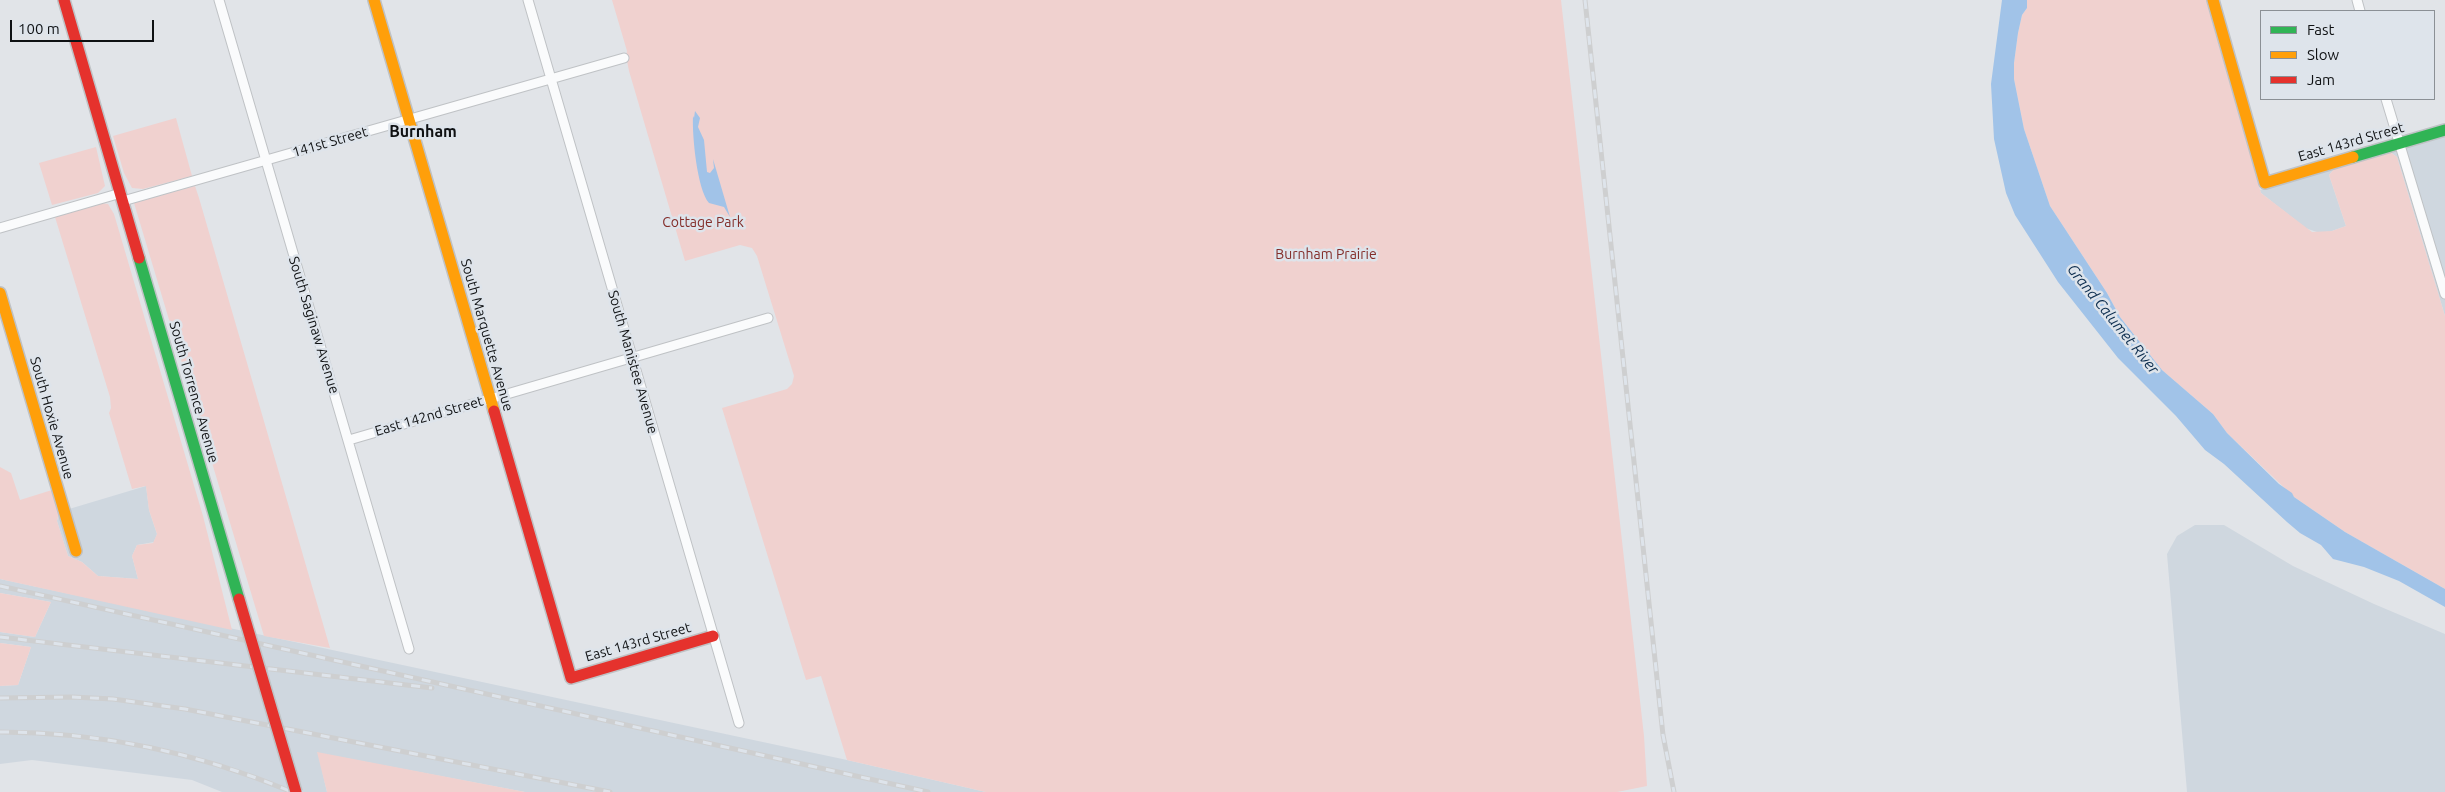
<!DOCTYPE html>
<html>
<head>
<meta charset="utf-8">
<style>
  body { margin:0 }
  #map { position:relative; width:2445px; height:792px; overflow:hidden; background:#e1e4e8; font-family:Ubuntu,sans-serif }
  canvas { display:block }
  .legend { position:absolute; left:2260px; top:10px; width:175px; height:90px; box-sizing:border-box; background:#dee4eb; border:1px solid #8b9095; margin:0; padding:6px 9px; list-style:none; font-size:15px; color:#0f1113 }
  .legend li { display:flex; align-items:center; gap:10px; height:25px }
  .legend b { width:25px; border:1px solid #8b9095 }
  .scale { position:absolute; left:10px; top:20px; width:144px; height:22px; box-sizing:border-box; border:2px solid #0f1113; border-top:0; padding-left:6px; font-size:15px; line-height:18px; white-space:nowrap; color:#0f1113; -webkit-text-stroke:4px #dee4eb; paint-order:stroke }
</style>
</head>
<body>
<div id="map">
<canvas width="2445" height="792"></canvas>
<ul class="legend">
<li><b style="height:6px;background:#30b455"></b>Fast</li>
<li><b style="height:6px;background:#ff9f0a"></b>Slow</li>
<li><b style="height:6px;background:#e5322d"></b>Jam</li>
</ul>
<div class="scale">100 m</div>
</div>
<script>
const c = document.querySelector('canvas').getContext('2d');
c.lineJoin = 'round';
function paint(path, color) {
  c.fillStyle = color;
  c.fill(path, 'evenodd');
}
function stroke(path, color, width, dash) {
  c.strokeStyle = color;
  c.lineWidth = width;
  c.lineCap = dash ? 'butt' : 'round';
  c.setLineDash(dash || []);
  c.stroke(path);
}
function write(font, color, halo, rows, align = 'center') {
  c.font = font + ' Ubuntu,sans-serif';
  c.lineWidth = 5;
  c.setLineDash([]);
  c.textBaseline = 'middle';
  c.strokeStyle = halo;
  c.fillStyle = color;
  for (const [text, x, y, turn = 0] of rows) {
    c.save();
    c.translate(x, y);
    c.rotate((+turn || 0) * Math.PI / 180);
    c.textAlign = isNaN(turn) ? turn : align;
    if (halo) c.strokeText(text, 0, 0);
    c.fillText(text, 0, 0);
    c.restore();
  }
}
paint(new Path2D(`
  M2445,135V316L2397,157L2390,152Z
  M2335,168L2329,175L2346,226L2332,231L2320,233L2305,228L2261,193L2260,190Z
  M146,486L149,510L157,534L154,542L137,545L132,556L138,579L98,576L82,562L68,556L57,521L59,512Z
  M2195,525H2224L2293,566L2374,604L2445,634V792H2187L2167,554L2177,536Z
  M0,579L847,760L986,792H525L318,753L327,792H222L192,780L32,760L0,764V686L18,685L31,647L0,643V632L35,637L51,602L0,593Z`), '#cfd7df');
paint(new Path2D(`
  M612,0H1561L1644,736L1647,786L1617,792H986L847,760L821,676L806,680L722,408L787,389L792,384L794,376L757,256L752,248L740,245L685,261L629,71L626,56L627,51Z
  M2027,0H2206L2261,193L2312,232L2332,231L2346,226L2329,175L2335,168L2390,152L2397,157L2445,316V589L2345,532L2294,497L2227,433L2213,414L2162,370L2120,317L2107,293L2050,206L2024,129L2014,79V63L2018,33L2022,15L2027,8Z
  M176,118L192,176L143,189L132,188L124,173L113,136Z
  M96,147L105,186L98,193L52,205L39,163Z
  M195,186L199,198L330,648L264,636L134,203Z
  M102,203L108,204L114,214L203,516L232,630L0,579V467L11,473L20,500L52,490L59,512L57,521L68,556L82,562L98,576L138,579L132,556L137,545L153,543L157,534L149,510L146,486L132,489L109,413L111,408L110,397L55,217Z
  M0,593L51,602L35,637L0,632Z
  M0,643L31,647L18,685L0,686Z
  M317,752L525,792H327Z`), '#f0d1cf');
paint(new Path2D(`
  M2002,0H2027V8L2022,15L2018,33L2014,63V79L2024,129L2050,206L2107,293L2120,317L2162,370L2213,414L2227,433L2279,484L2292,493L2294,497L2345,532L2445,589V607L2399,581L2364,567L2333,559L2321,545L2300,533L2287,522L2224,464L2205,450L2176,416L2118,358L2058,282L2015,215L2006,193L1994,139L1991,84Z
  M695,111L700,118L698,127L704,140L707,172L710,173L714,168L713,159L730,217L724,207L709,203C697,189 692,135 693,116L694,118Z`), '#a1c3e8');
const street = new Path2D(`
  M219,0L409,649
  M528,0L739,723
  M2357,0L2360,11
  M2386,99L2445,294
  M123,201L624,58
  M0,228L121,193
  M349,440L768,318`);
const fast = new Path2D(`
  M2353,157L2445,130
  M139,258L239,599`);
const slow = new Path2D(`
  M374,0L494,411
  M2213,0L2265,183L2353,157
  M0,293L76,551`);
const jam = new Path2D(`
  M64,0L139,258
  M494,411L571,678L713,636`);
stroke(street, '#bfc2c5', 11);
stroke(fast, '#bfc2c5', 14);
stroke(slow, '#bfc2c5', 14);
stroke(jam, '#bfc2c5', 14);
stroke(street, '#fafbfc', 9);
stroke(fast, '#30b455', 11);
stroke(slow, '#ff9f0a', 11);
stroke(jam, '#e5322d', 11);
const rail = new Path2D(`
  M1585,0L1663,735L1674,792
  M0,586L928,792
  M0,637L432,688
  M0,698L72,697L113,699L185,709L610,792
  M0,732C101,732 199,753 292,792`);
stroke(rail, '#cecfd0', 5);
stroke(rail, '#dee4eb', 3, [9]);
const jamBridge = new Path2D(`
  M239,599L296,792`);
stroke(jamBridge, '#bfc2c5', 14, []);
stroke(jamBridge, '#e5322d', 11);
write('14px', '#0f1113', '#dee4eb', [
  ["141st Street",330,142,-16],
  ["East 143rd Street",2351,142,-16],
  ["South Saginaw Avenue",314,325,73],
  ["South Marquette Avenue",487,335,74],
  ["South Manistee Avenue",633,362,74],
  ["South Torrence Avenue",194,392,74],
  ["East 142nd Street",429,416,-16],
  ["South Hoxie Avenue",52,418,74],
  ["East 143rd Street",638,642,-16]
]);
write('14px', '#832d29', '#dee4eb', [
  ["Cottage Park",703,222],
  ["Burnham Prairie",1326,254]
]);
write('italic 15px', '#0d2e4f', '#dee4eb', [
  ["Grand Calumet River",2113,319,51]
]);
write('bold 16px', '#0f1113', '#dee4eb', [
  ["Burnham",423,132]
]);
</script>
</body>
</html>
